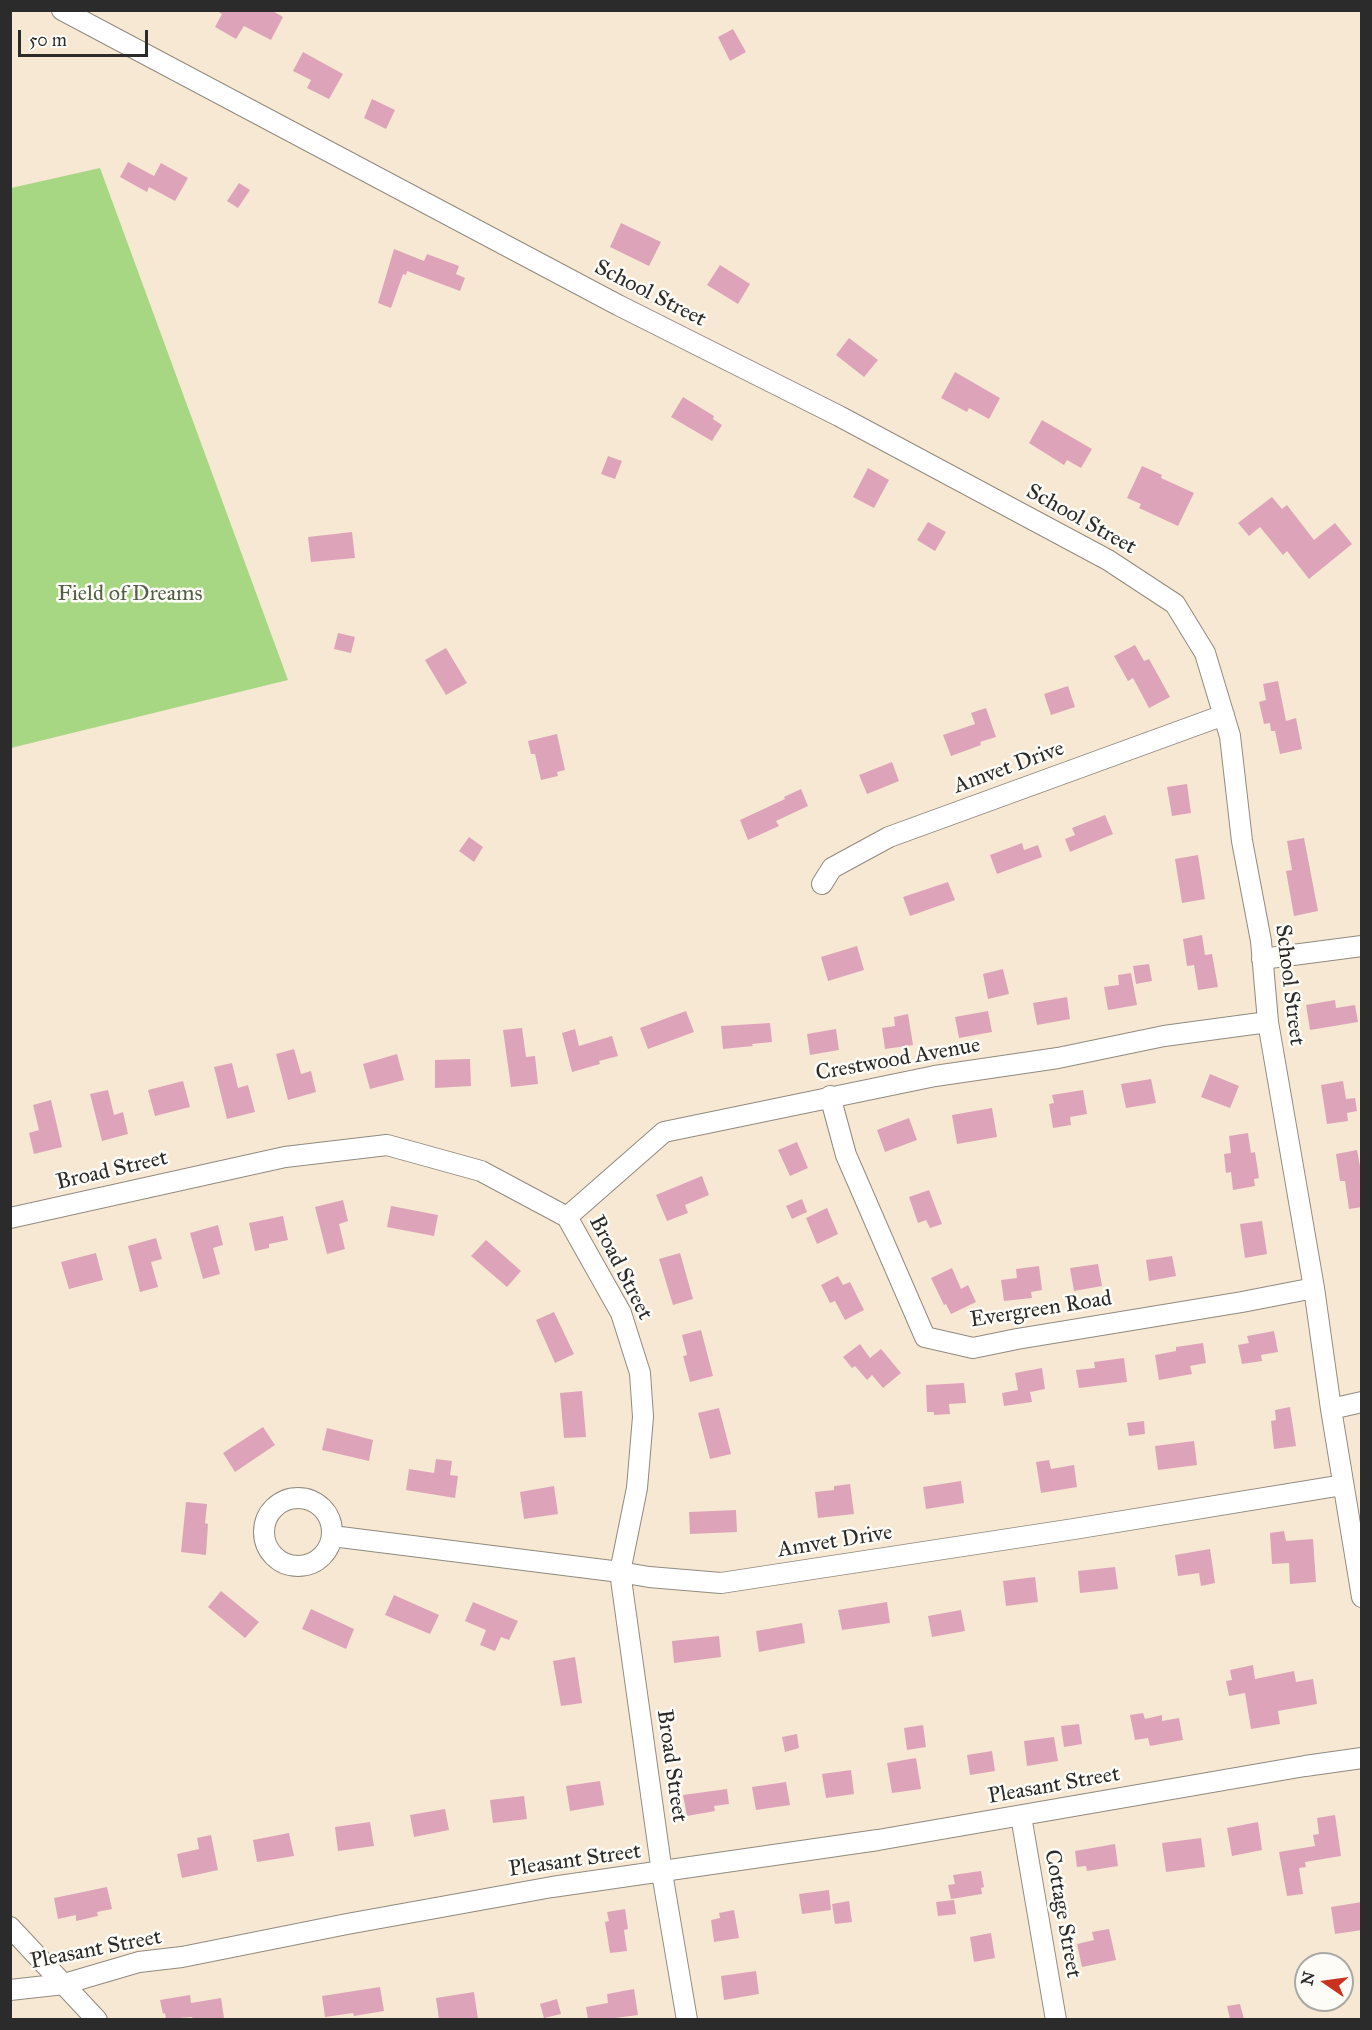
<!DOCTYPE html>
<html>
<head>
<meta charset="utf-8">
<style>
  body { margin:0 }
  #map { position:relative; width:1372px; height:2030px; overflow:hidden; background:#f7e8d3; font-family:"IM FELL Great Primer",serif }
  canvas { display:block }
  .frame { position:absolute; inset:0; border:12px solid #2b2b2b; pointer-events:none }
  .north { position:absolute; left:1294px; top:1952px; width:60px; height:60px; box-sizing:border-box; background:#fdfcf7; border:2px solid #a9a8a5; border-radius:50%; rotate:283deg; font-size:16px; font-weight:700; line-height:24px; text-align:center; color:#2b2b2b }
  .north::after { content:''; display:block; margin:auto; width:21px; height:27px; background:#c8321e; clip-path:polygon(50% 0,100% 100%,50% 72%,0 100%) }
  .scale { position:absolute; left:18px; top:30px; width:130px; height:27px; box-sizing:border-box; border:3px solid #2b2b2b; border-top:0; padding-left:8px; font-size:18px; line-height:21px; white-space:nowrap; color:#2b2b2b; -webkit-text-stroke:4px #fdfcf7; paint-order:stroke }
</style>
</head>
<body>
<div id="map">
<canvas width="1372" height="2030"></canvas>
<div class="frame"></div>
<div class="north">N</div>
<div class="scale">50 m</div>
</div>
<script>
const c = document.querySelector('canvas').getContext('2d');
c.lineJoin = 'round';
function paint(path, color) {
  c.fillStyle = color;
  c.fill(path, 'evenodd');
}
function stroke(path, color, width, dash) {
  c.strokeStyle = color;
  c.lineWidth = width;
  c.lineCap = dash ? 'butt' : 'round';
  c.setLineDash(dash || []);
  c.stroke(path);
}
function write(font, color, halo, rows, align = 'center') {
  c.font = font + ' "IM FELL Great Primer",serif';
  c.lineWidth = 5;
  c.setLineDash([]);
  c.textBaseline = 'middle';
  c.strokeStyle = halo;
  c.fillStyle = color;
  for (const [text, x, y, turn = 0] of rows) {
    c.save();
    c.translate(x, y);
    c.rotate((+turn || 0) * Math.PI / 180);
    c.textAlign = isNaN(turn) ? turn : align;
    if (halo) c.strokeText(text, 0, 0);
    c.fillText(text, 0, 0);
    c.restore();
  }
}
paint(new Path2D(`
  M100,168L288,680L11,748V188Z`), '#a8d784');
paint(new Path2D(`
  M215,10H271L283,17L271,40L244,26L236,39L215,27L222,14Z
  M733,29L746,52L730,61L718,37Z
  M303,52L343,74L329,99L307,88L311,80L293,71Z
  M372,99L395,110L386,129L364,118Z
  M128,162L154,176L161,163L188,178L175,201L149,187L147,192L120,177Z
  M239,183L250,190L238,208L227,201Z
  M621,223L661,242L649,266L610,247Z
  M394,249L424,261L427,254L459,266L456,274L465,278L460,291L407,271L406,275L403,274L391,308L378,303Z
  M720,265L750,284L738,304L707,285Z
  M849,338L878,360L864,377L836,355Z
  M955,372L1000,398L989,419L969,408L967,412L941,398Z
  M683,397L714,416L713,419L722,425L712,441L671,417Z
  M1042,420L1092,449L1081,468L1067,460L1064,465L1029,443Z
  M608,456L622,461L615,479L601,474Z
  M1142,466L1162,475L1161,478L1194,493L1178,526L1139,508L1141,504L1127,498Z
  M868,468L889,480L874,508L853,497Z
  M1272,497L1282,509L1287,505L1314,540L1335,523L1352,544L1309,579L1287,551L1283,555L1260,527L1249,536L1238,523Z
  M928,522L946,532L935,551L917,540Z
  M352,532L355,558L311,562L308,537Z
  M338,633L355,637L351,653L334,649Z
  M1135,645L1144,661L1149,659L1170,697L1149,708L1133,678L1128,681L1114,656Z
  M446,648L467,683L446,695L425,660Z
  M1278,681L1286,721L1296,718L1302,749L1280,754L1275,731H1271L1270,723L1264,724L1259,702L1266,700L1263,684Z
  M1068,686L1075,707L1051,715L1044,694Z
  M986,708L996,737L980,742L981,745L951,756L943,735L975,724L971,713Z
  M557,734L565,770L557,772L558,776L541,780L535,754H531L528,741Z
  M892,762L899,781L867,794L859,775Z
  M1187,784L1191,813L1172,816L1167,787Z
  M801,789L808,806L776,821L779,826L748,840L740,820L785,799L784,797Z
  M1105,815L1113,834L1070,852L1065,839L1075,835L1072,828Z
  M469,837L483,847L474,862L459,851Z
  M1304,838L1318,911L1294,916L1286,871L1292,870L1287,841Z
  M1022,843L1024,850L1038,845L1042,857L997,874L990,855Z
  M1198,855L1205,899L1182,903L1175,859Z
  M948,882L955,900L910,916L903,897Z
  M1202,935L1205,955L1212,954L1218,987L1198,990L1194,965L1187,966L1183,939Z
  M857,946L864,970L828,981L821,957Z
  M1149,964L1152,981L1136,984L1133,966Z
  M1003,969L1009,994L988,999L983,974Z
  M1131,973L1137,1005L1108,1010L1104,987L1119,985L1118,975Z
  M1067,997L1070,1019L1037,1025L1033,1003Z
  M1335,1000L1336,1008L1355,1005L1358,1022L1310,1030L1306,1005Z
  M686,1011L694,1032L648,1049L640,1028Z
  M988,1011L992,1032L959,1038L955,1017Z
  M908,1014L913,1045L885,1049L882,1028L895,1026L894,1017Z
  M770,1023L772,1042L752,1044L753,1046L723,1049L721,1026Z
  M522,1028L526,1057L535,1056L538,1084L511,1087L503,1030Z
  M575,1029L579,1046L612,1036L618,1056L599,1061L600,1064L572,1072L562,1033Z
  M836,1029L839,1050L810,1055L807,1034Z
  M294,1049L301,1074L311,1071L316,1092L288,1100L276,1054Z
  M397,1054L404,1080L370,1089L363,1064Z
  M470,1059L471,1086L435,1088V1060Z
  M232,1063L238,1088L248,1085L255,1112L227,1119L214,1067Z
  M1210,1074L1239,1086L1230,1108L1201,1097Z
  M1151,1079L1156,1103L1126,1108L1121,1084Z
  M183,1081L190,1107L155,1116L148,1090Z
  M1343,1081L1346,1099L1355,1098L1357,1111L1347,1113L1348,1121L1327,1124L1321,1085Z
  M108,1090L114,1115L123,1112L128,1134L102,1141L90,1094Z
  M1083,1090L1087,1114L1070,1117L1071,1125L1053,1128L1049,1104L1054,1103L1052,1095Z
  M51,1100L62,1147L34,1154L29,1133L39,1130L33,1105Z
  M992,1108L997,1137L957,1144L952,1115Z
  M909,1118L917,1140L885,1152L877,1130Z
  M1248,1133L1251,1153L1255,1152L1259,1178L1254,1179L1255,1186L1233,1190L1231,1172L1226,1173L1224,1154L1231,1153L1229,1136Z
  M797,1142L808,1168L790,1176L778,1150Z
  M1357,1150L1362,1177V1207L1349,1209L1345,1181H1340L1336,1154Z
  M702,1176L709,1195L685,1205L688,1213L667,1221L656,1195Z
  M929,1190L942,1224L930,1228L926,1220L918,1223L909,1197Z
  M802,1199L807,1212L792,1219L786,1206Z
  M343,1200L348,1221L339,1224L345,1249L327,1254L315,1207Z
  M391,1206L438,1215L434,1236L387,1227Z
  M827,1208L838,1234L817,1244L806,1218Z
  M283,1216L288,1240L269,1244V1248L255,1251L249,1223Z
  M1262,1221L1267,1254L1245,1258L1240,1224Z
  M218,1225L223,1245L213,1248L220,1274L203,1279L190,1233Z
  M156,1238L162,1259L151,1262L158,1287L140,1292L128,1246Z
  M486,1240L521,1271L507,1287L471,1256Z
  M96,1253L103,1280L69,1289L61,1262Z
  M680,1253L693,1299L673,1305L659,1259Z
  M1172,1256L1176,1276L1149,1281L1146,1260Z
  M1098,1264L1102,1286L1074,1291L1070,1268Z
  M1039,1266L1042,1290L1031,1292L1032,1298L1004,1301L1001,1280L1017,1278L1016,1269Z
  M952,1268L961,1289L968,1285L976,1302L951,1314L946,1304L944,1305L931,1278Z
  M838,1276L843,1285L850,1282L864,1310L845,1320L835,1301L830,1303L821,1285Z
  M554,1312L574,1354L555,1363L536,1320Z
  M701,1330L713,1376L690,1382L683,1356L687,1355L682,1335Z
  M1274,1331L1278,1352L1261,1355L1262,1361L1242,1364L1238,1345L1249,1343L1247,1336Z
  M1203,1343L1206,1363L1190,1366L1192,1374L1159,1380L1155,1355L1176,1351V1347Z
  M860,1344L870,1358L881,1349L901,1373L883,1388L872,1375L867,1380L855,1366L852,1368L843,1357Z
  M1124,1358L1127,1382L1079,1388L1076,1370L1095,1368L1094,1362Z
  M1042,1368L1045,1389L1030,1392L1032,1402L1004,1406L1002,1393L1018,1390L1015,1373Z
  M964,1383L966,1403L949,1404L950,1414L934,1415V1412H927L926,1385Z
  M582,1391L586,1437L564,1438L560,1393Z
  M1290,1407L1296,1446L1274,1449L1271,1421L1276,1420L1275,1410Z
  M719,1408L731,1454L710,1459L698,1413Z
  M1144,1421L1145,1434L1129,1436L1127,1423Z
  M263,1427L275,1445L235,1472L223,1453Z
  M327,1428L373,1440L369,1461L322,1450Z
  M1194,1441L1197,1465L1158,1470L1155,1446Z
  M436,1459L452,1461L450,1475L458,1476L455,1498L406,1490L409,1469L434,1473Z
  M1049,1460L1051,1469L1074,1465L1077,1487L1041,1493L1036,1462Z
  M961,1481L964,1503L926,1509L923,1487Z
  M850,1484L854,1514L818,1518L815,1492L834,1490V1486Z
  M554,1486L558,1514L524,1519L520,1492Z
  M186,1502L207,1504L205,1523L208,1524L206,1555L181,1552Z
  M736,1510L737,1532L690,1534L689,1512Z
  M1284,1531L1286,1541L1313,1539L1316,1582L1290,1584L1289,1563L1272,1564L1270,1533Z
  M1210,1549L1215,1583L1201,1586L1199,1573L1178,1576L1175,1555Z
  M1115,1567L1118,1589L1080,1593L1078,1571Z
  M1035,1577L1038,1602L1006,1606L1003,1581Z
  M221,1591L259,1622L245,1638L208,1607Z
  M394,1595L439,1615L430,1634L385,1615Z
  M473,1602L518,1621L509,1640L501,1637L495,1651L480,1645L486,1630L465,1621Z
  M887,1602L890,1623L842,1630L838,1610Z
  M311,1609L354,1629L346,1649L302,1629Z
  M961,1610L965,1631L932,1637L928,1616Z
  M802,1623L805,1643L759,1652L756,1631Z
  M719,1636L721,1657L674,1663L672,1641Z
  M575,1657L582,1703L561,1706L553,1661Z
  M1253,1665L1255,1679L1294,1671L1296,1682L1313,1679L1317,1704L1278,1711L1280,1724L1251,1729L1245,1693L1229,1696L1226,1681L1232,1680L1230,1670Z
  M1143,1713L1145,1719L1162,1715V1721L1179,1718L1183,1740L1150,1746L1148,1738L1135,1740L1130,1715Z
  M1079,1724L1082,1744L1064,1747L1061,1726Z
  M923,1725L926,1747L907,1750L904,1728Z
  M797,1734L799,1748L785,1752L782,1737Z
  M1054,1737L1058,1761L1027,1766L1024,1741Z
  M992,1751L995,1771L970,1775L967,1755Z
  M916,1758L921,1789L892,1793L887,1763Z
  M851,1770L854,1794L826,1798L822,1774Z
  M600,1781L604,1805L570,1811L566,1786Z
  M786,1782L790,1805L756,1810L752,1787Z
  M727,1789L729,1804L714,1806L715,1811L687,1816L683,1795Z
  M524,1796L527,1819L493,1823L490,1800Z
  M445,1809L449,1830L414,1837L410,1815Z
  M1335,1815L1341,1856L1305,1862L1306,1867L1299,1868L1303,1894L1287,1896L1279,1852L1315,1846L1313,1835L1319,1834L1317,1818Z
  M370,1822L374,1846L338,1851L335,1827Z
  M1258,1822L1262,1850L1232,1856L1227,1828Z
  M289,1833L294,1856L257,1862L253,1840Z
  M211,1835L218,1870L182,1878L177,1854L199,1849L197,1838Z
  M1201,1838L1205,1867L1166,1872L1162,1843Z
  M1115,1844L1118,1866L1087,1871L1086,1866L1077,1867L1075,1851Z
  M981,1871L984,1887L981,1888L982,1894L951,1899L948,1885L955,1884L953,1875Z
  M107,1887L112,1909L97,1912L98,1916L76,1921V1915L58,1919L54,1898Z
  M829,1890L831,1910L802,1914L799,1894Z
  M954,1900L956,1914L938,1916L936,1902Z
  M849,1901L852,1922L835,1924L832,1904Z
  M1362,1902V1930L1335,1934L1331,1907Z
  M625,1909L628,1929L624,1930L627,1951L610,1953L605,1922L609,1921L607,1912Z
  M734,1910L739,1938L714,1942L711,1920L720,1918L719,1913Z
  M1109,1929L1116,1960L1082,1967L1077,1944L1094,1940L1092,1932Z
  M991,1933L995,1958L974,1962L970,1937Z
  M756,1971L759,1994L724,2000L721,1976Z
  M380,1987L384,2011L354,2016L353,2013L325,2017L322,1996Z
  M634,1989L638,2015L608,2019H588L586,2007L608,2003L607,1994Z
  M474,1992L478,2019H439L436,1998Z
  M190,1995L191,2003L221,1998L224,2018L193,2019L192,2017L166,2019L165,2013L163,2014L160,2000Z
  M557,1999L561,2014L544,2018L540,2004Z
  M1240,2004L1244,2019H1230L1227,2006Z`), '#dda4b9');
const minor = new Path2D(`
  M62,10L618,305L839,416L1108,560L1175,604L1205,653L1230,736L1242,841L1261,941L1268,1022L1314,1288L1331,1409L1362,1597
  M822,884L832,868L889,837L1224,715
  M1262,959L1362,946
  M830,1096L846,1155L925,1337L973,1348L1017,1339L1242,1302L1314,1288
  M567,1217L664,1132L935,1076L1058,1058L1164,1036L1268,1022
  M10,1218L285,1157L387,1145L481,1171L567,1217L621,1313L640,1373L643,1417L637,1488L620,1572L662,1873L687,2020
  M1331,1409L1362,1402
  M264 1532a34 34 0 1 1 68 0a34 34 0 1 1-68 0Z
  M332,1536L620,1572L649,1577L721,1583L1074,1529L1343,1485
  M1021,1816L1056,2020
  M10,1927L97,2020
  M10,1990L64,1984L139,1962L182,1957L347,1924L552,1887L878,1840L1305,1766L1362,1758`);
stroke(minor, '#918a7f', 22);
stroke(minor, '#fff', 20);
write('22px', '#2b2b2b', '#fdfcf7', [
  ["School Street",650,294,27],
  ["School Street",1081,520,29],
  ["Amvet Drive",1009,768,-20],
  ["School Street",1289,985,83],
  ["Crestwood Avenue",898,1060,-10],
  ["Broad Street",112,1171,-13],
  ["Broad Street",620,1268,63],
  ["Evergreen Road",1041,1310,-9],
  ["Amvet Drive",835,1542,-9],
  ["Broad Street",671,1766,82],
  ["Pleasant Street",1054,1786,-10],
  ["Pleasant Street",575,1861,-8],
  ["Cottage Street",1062,1914,80],
  ["Pleasant Street",96,1950,-11]
]);
write('22px', '#505f46', '#fdfcf7', [
  ["Field of Dreams",130,595]
]);
</script>
</body>
</html>
